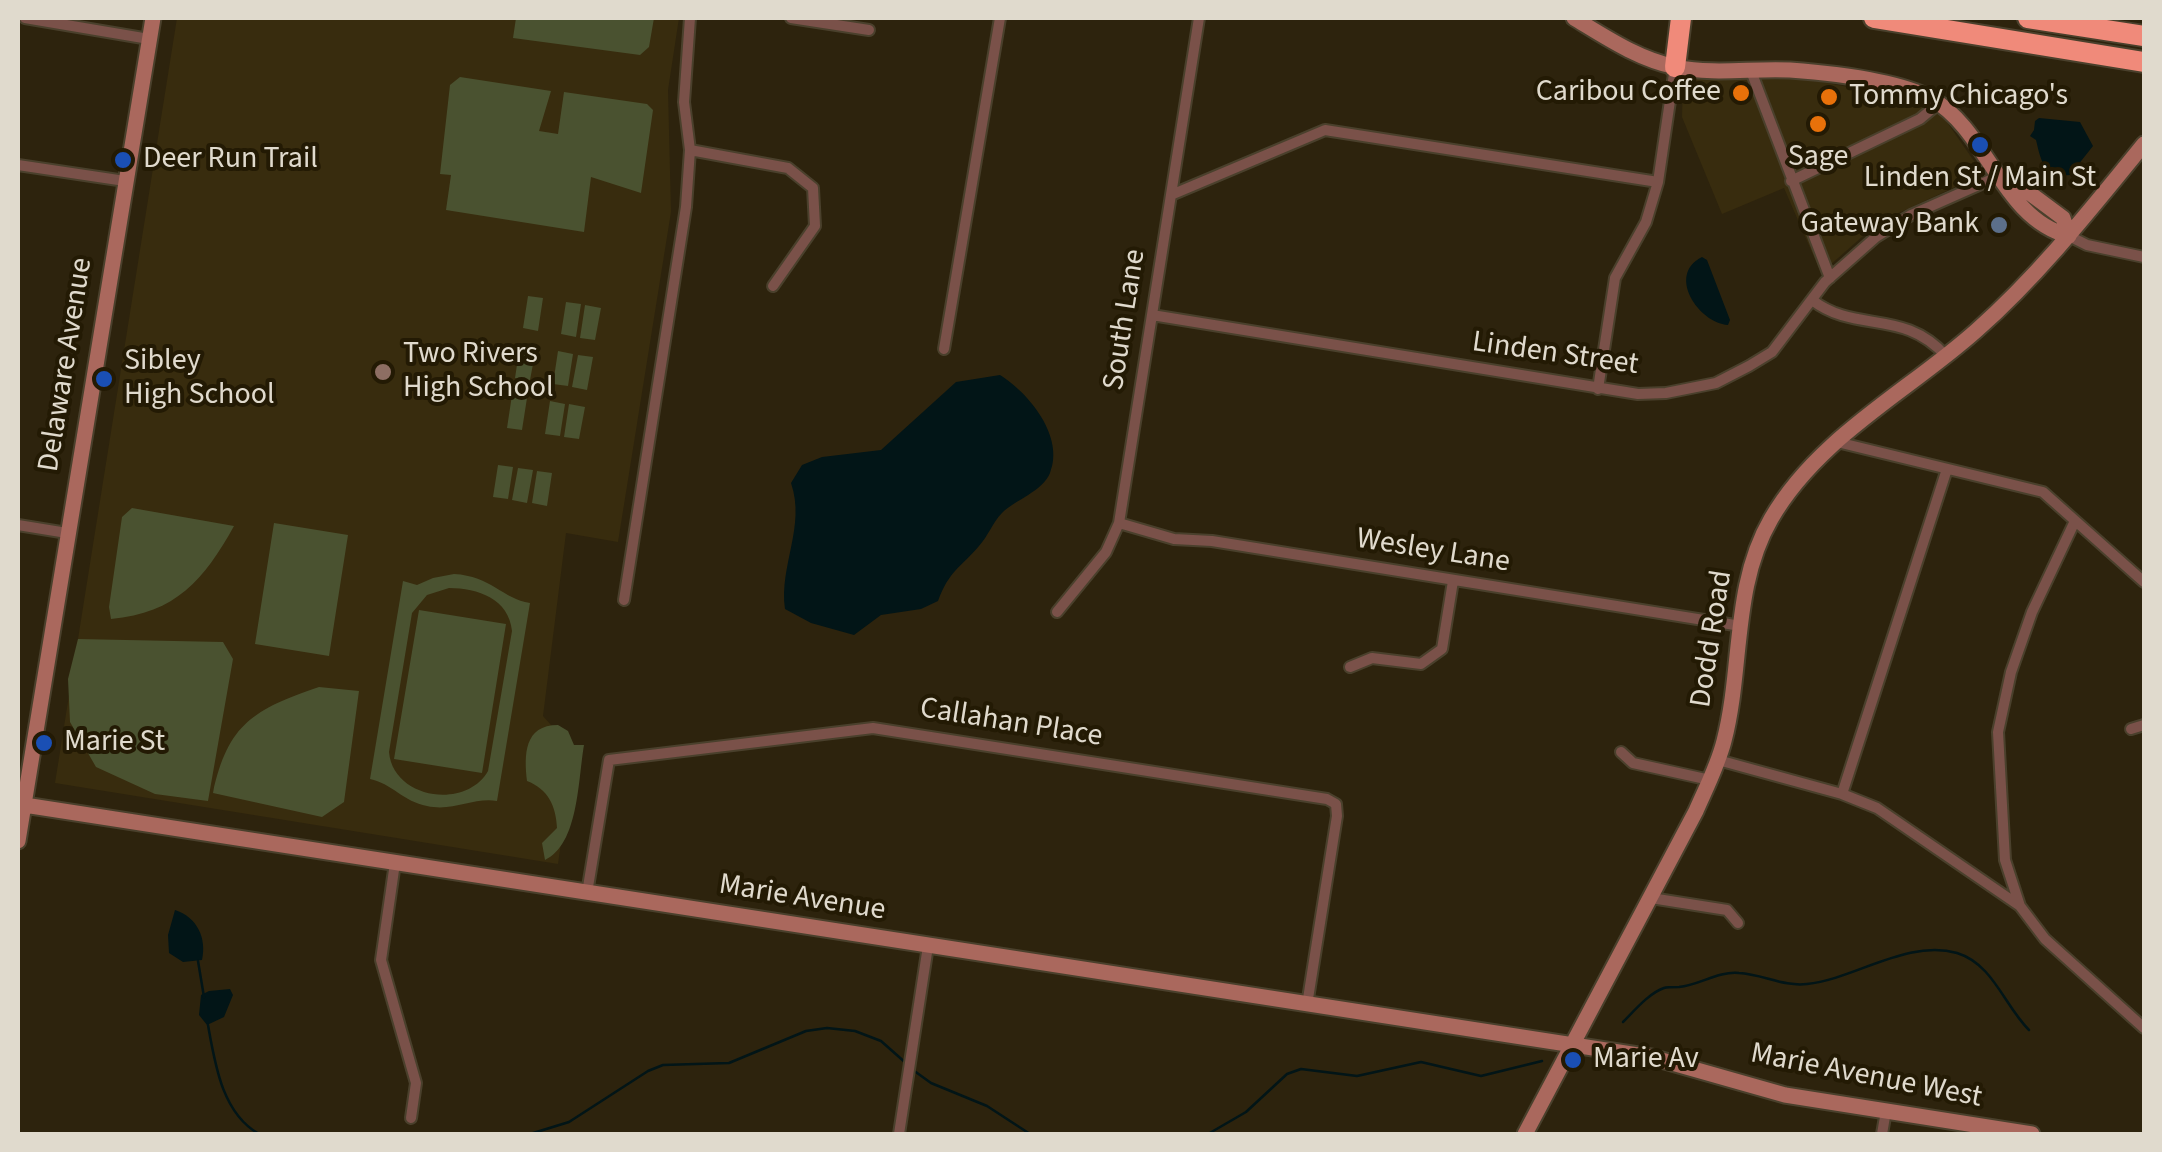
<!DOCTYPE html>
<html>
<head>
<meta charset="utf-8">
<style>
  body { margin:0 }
  #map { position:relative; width:2162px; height:1152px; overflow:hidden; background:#2d230d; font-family:"Source Sans 3",sans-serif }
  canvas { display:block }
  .frame { position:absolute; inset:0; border:20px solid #e0dacd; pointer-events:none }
</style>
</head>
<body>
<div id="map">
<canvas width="2162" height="1152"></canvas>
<div class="frame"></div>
</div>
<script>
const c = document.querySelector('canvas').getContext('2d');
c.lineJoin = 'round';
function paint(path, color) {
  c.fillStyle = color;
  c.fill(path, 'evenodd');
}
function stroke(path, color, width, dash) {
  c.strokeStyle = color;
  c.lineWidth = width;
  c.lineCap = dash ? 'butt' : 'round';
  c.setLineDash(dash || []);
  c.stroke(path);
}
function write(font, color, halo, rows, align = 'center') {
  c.font = font + ' "Source Sans 3",sans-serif';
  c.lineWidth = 8;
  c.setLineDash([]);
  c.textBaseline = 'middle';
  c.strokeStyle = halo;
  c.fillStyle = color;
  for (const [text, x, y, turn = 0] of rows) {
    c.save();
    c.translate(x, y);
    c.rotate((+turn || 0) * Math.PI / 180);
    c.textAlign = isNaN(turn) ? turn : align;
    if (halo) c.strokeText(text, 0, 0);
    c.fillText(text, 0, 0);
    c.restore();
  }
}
paint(new Path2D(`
  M177,18H679L668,90L671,212L618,542L566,533L543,716L574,751L558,864L55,783Z
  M1799,78L1909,98L1942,115L1983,174L1879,222L1821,273L1784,188L1722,214L1682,117L1683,79Z`), '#382c0e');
paint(new Path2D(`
  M516,18H654L649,47L640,55L513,38Z
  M460,77L551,91L539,131L558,134L564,92L647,104L653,110L641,193L591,177L584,232L446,210L451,175L440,174L450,85Z
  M528,296L543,298L538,331L523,328Z
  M566,302L581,304L576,337L561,334Z
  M585,305L601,308L595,340L580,338Z
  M520,345L536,348L530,380L515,378Z
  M558,351L573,354L568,386L553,384Z
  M578,355L593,357L587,390L572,387Z
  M512,395L527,398L522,430L507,428Z
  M550,401L565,404L560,436L545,434Z
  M569,404L585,407L579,439L564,437Z
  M498,465L513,467L508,499L493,497Z
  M518,468L533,470L527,503L512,500Z
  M537,471L552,473L547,506L532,503Z
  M132,508L234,526C204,580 176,613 111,619L109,607L122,517Z
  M274,523L348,535L329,656L255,644Z
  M454,574C491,576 503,599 530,603L497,801C474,797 453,812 427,806C404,802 391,783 370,779L403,581L417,585L433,578ZM449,588C478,588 509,599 512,631L488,771C466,810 393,799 389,752L412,613L427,595Z
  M419,610L506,624L482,773L394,759Z
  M78,639L223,642L233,659L208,801L155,794L96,767L70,722L68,679Z
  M319,687L359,691L344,802L322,817L213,793C228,723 255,709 319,687Z
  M558,725L568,731L574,745H584C578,779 579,844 545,860L542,843L557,828C556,806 548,789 527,781C524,755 524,725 558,725Z`), '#4a5230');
paint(new Path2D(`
  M2039,118L2080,122L2093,146L2070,175C2044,178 2041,161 2036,140L2030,136L2034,130L2035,121Z
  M1702,257L1707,260L1730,320L1728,325C1699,323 1666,275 1702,257Z
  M1000,375C1029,393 1065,437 1050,473C1043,491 1015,500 1002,513C993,522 988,536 979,546C960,568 949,571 938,601L921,609L881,615L854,635L811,623L785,609C779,565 806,527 791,483L802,465L822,457L881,450L956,382Z
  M175,910C197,917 207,938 202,960L183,962L169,953L168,935Z
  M230,989L233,995L224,1017L207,1025L199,1015L201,995L209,991Z`), '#021517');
stroke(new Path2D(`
  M198,961L204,997
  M1623,1022C1634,1011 1649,993 1664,988C1667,987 1676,987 1679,987C1700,985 1718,971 1739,973C1762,974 1784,987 1807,984C1855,979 1907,939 1957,953C1993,964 2004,1005 2029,1030
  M208,1025C215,1064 222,1113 259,1134
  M913,1070L931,1083L987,1106L1030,1134
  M530,1134L569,1122L648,1071L663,1065L729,1063L806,1031L827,1028L855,1031L881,1041L907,1064
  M1208,1134L1246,1112L1287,1074L1301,1069L1357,1076L1421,1062L1481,1076L1542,1061`), '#021517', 2.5);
const street = new Path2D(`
  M25,18L149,39
  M791,18L869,30
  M1751,71L1830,278
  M690,150L788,168L813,188L815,226L773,286
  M18,165L125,181
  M1791,181L1920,119L1938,104
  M1171,195L1325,130L1658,182
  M2069,236L2087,245L2144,257
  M1812,300C1856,334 1903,308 1946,356
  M1152,315L1638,394L1666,393L1716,383L1749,366L1772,352L1825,282L1876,237L1911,215L1999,176
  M944,349L1000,18
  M1598,389L1615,278L1646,222L1658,182L1675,67
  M1837,442L2043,492L2144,582
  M2075,521L2032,612L2011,672L1998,732L2005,860L2020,906L2045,939L2144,1028
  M1119,523L1174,539L1212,541L1741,626
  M18,525L67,533
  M624,600L686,207L690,150L684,102L690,18
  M1057,612L1106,552L1119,523L1199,18
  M1350,667L1372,658L1421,664L1442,649L1453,581
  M2131,729L2144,725
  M1621,752L1633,763L1710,780
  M1718,760L1842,794L1877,808L2020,906
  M1842,794L1947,469
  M395,863L381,960L416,1083L411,1118
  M587,893L609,760L873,728L1327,799L1336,804L1337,816L1307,1005
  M1651,898L1727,910L1738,923
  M899,1134L928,946
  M1882,1134L1886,1111`);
const secondary = new Path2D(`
  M1574,18C1607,38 1638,59 1676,67C1715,75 1752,68 1790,70C1830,73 1897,80 1932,99C1988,131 2002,219 2069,236
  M1999,176L2012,180L2063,218L2069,236
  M18,804L1651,1057L1785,1095L2032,1134
  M18,841L153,18
  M1525,1134L1696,811C1706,788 1718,765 1724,741C1743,668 1732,586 1771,519C1818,437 1909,391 1977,330C2040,274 2091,209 2144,144`);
const highway = new Path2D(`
  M1874,18L2144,62
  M2028,18L2144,36
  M1675,67L1681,18`);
stroke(street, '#4a402c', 14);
stroke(secondary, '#4a402c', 19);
stroke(highway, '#4a402c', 24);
stroke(street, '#7a5149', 10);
stroke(secondary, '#aa685d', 15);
stroke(highway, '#f08a7a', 20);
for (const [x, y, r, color] of [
  [1741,93,10,"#e8710a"],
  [1829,97,10,"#e8710a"],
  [1818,124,10,"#e8710a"],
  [1980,145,10,"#1a4fb4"],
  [123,160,10,"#1a4fb4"],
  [1999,225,10,"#5c6f8a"],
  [383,372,10,"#8d6e63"],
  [104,379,10,"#1a4fb4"],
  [44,743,10,"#1a4fb4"],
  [1573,1060,10,"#1a4fb4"]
]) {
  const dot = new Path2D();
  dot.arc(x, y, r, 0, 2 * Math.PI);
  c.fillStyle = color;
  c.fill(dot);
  stroke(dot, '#231a04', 4);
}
write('30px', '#e0dacd', '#231a04', [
  ["Caribou Coffee",1721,93,"right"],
  ["Tommy Chicago's",1849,97],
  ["Sage",1818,158,"center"],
  ["Deer Run Trail",143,160],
  ["Linden St / Main St",1980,179,"center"],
  ["Gateway Bank",1979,225,"right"],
  ["Two Rivers",403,355],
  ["High School",403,389],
  ["Sibley",124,362],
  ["High School",124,396],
  ["Marie St",64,743],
  ["Marie Av",1593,1060]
], 'left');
write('30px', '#e0dacd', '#231a04', [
  ["South Lane",1126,320,-81],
  ["Linden Street",1555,355,8],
  ["Delaware Avenue",67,365,-81],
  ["Wesley Lane",1433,552,9],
  ["Dodd Road",1713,639,-81],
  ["Callahan Place",1011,724,9],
  ["Marie Avenue",802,899,9],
  ["Marie Avenue West",1866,1077,11]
]);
</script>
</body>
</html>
